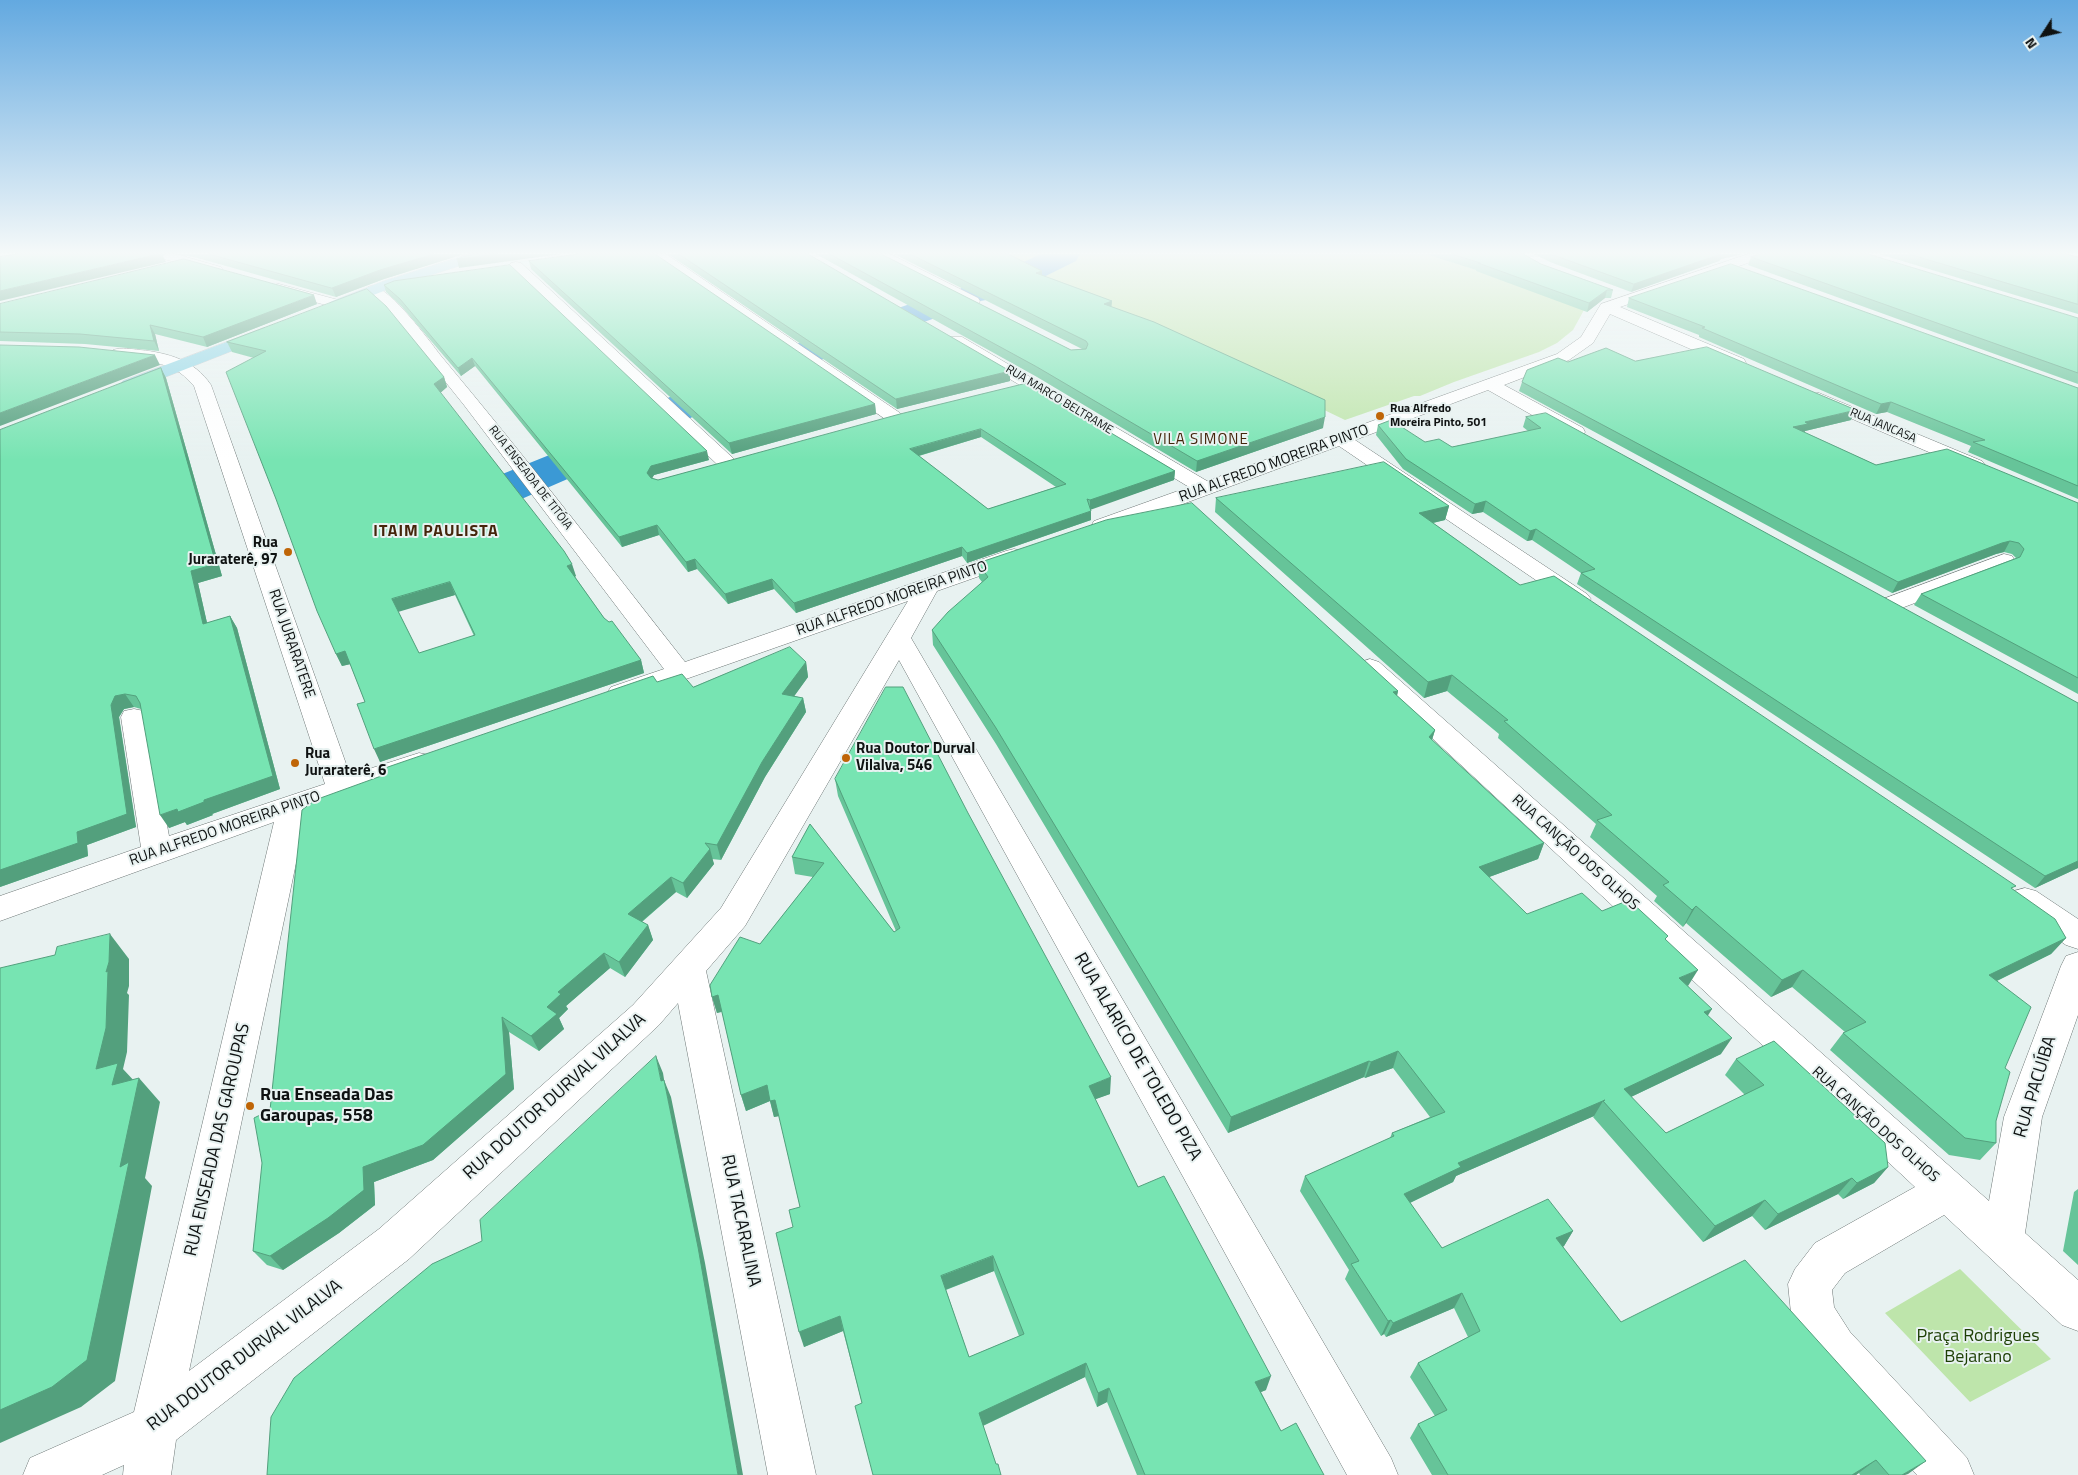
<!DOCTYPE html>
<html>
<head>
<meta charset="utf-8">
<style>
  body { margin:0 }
  #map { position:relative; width:2078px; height:1475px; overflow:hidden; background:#e8f2f1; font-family:"Titillium Web",sans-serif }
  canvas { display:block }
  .north { position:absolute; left:2018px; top:10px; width:50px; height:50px; -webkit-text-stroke:4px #e8f2f1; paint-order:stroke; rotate:235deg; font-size:14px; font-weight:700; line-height:20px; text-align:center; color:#0f1212 }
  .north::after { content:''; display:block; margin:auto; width:18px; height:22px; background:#0f1212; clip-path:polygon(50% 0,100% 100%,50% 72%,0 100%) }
</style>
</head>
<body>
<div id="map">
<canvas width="2078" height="1475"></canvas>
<div class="north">N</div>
</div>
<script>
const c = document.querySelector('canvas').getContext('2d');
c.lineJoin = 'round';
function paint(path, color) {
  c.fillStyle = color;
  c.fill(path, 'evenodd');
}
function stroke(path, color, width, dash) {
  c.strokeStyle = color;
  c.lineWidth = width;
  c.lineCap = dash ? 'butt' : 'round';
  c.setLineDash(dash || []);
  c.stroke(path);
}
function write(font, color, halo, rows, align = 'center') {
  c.font = font + ' "Titillium Web",sans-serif';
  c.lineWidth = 4;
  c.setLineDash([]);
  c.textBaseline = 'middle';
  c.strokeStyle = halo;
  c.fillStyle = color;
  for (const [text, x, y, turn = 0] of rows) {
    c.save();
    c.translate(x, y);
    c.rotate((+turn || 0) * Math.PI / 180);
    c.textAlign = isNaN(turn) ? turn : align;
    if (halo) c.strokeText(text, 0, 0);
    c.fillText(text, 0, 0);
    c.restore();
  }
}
paint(new Path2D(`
  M1000,254H1428L1581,304L1584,310L1573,330L1557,343L1539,352L1454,382L1420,396H1414L1345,420Z
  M1960,1269L2051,1359L1970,1402L1885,1313Z`), '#bee5ab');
paint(new Path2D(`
  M1041,254H1080L1076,261C1055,271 991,306 969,301L965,307L753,385L609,461L487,514L470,518L453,514L446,504L453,494L579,443L725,369L941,293L953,290L959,291L963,285L1004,271Z`), '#3b99d5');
const minor = new Path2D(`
  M155,254H176L221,267L223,270L216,274L157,257Z
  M650,254H666L900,413L903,417L900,421L894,422L888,421Z
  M873,254H890L978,298L980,301L978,304H968L875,257Z
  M1748,254H1767L1765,257L1620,307L1744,359L1746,363L1744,367H1732L1610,314L1593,343L1569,360L1504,385L1583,428L1585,432L1583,436L1576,438L1569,436L1488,390L1355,440L1587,594L1591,599L1587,604L1579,606L1571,604L1339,446L1110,531L1102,532L1094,531L1091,526L1094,521L1189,487L950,343L948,340L950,337H962L1207,481L1557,354L1581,337L1601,304Z
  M516,262L521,263L734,459L737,463L734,467L727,469L720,467L511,269L509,266L511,263Z
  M279,284L342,301L344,304L342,307L337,308L274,291L272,288L274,285Z
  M373,286C392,290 428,339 441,356C525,456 604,559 685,662L1006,551L1014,549L1022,551L1025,556L1022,561L937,591L911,638L1391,1458L1398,1475H1347L899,660L745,926L706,971L816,1475H768L678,1003L659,1025L409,1259L176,1440L171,1475H123L124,1465L102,1475H23L30,1458L134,1412L274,822L0,921V896L141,847L121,717L124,711L134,709L144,711L147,717L169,836L325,784L194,386C169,356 146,365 113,356L111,353L113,350C122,347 131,349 140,350C169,353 194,360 211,385L350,775L419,753L429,755L433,762L429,769L307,811L189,1371L379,1229L633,1005L721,908L908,601L629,699L620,701L611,699L607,693L611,687L664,669L464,405L391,314L368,293L366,290L368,287Z
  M1819,393L1982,461L1985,465L1982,469L1975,471L1968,469L1813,402L1810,398L1813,394Z
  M2004,554L2012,556L2015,561L2012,566L1899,609L1891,611L1883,609L1879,604L1883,599Z
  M1370,659L1379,662L1989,1201L2004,1117L2061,966L2066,956L2078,952V1015L2042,1117L2025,1233L2078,1280V1331L2062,1325L1944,1215L1845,1273L1832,1290L1834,1307L1850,1332L1967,1458L1974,1475H1917L1818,1364L1797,1329L1791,1313L1788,1284L1795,1269L1815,1243L1915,1187L1361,672L1357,667L1361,662Z
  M2025,888L2036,891L2078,919V949L2066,945L2014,909L2009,900L2014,891Z`);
const major = new Path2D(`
  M469,254H489L487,257L394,287L340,308H330L328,305L330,302L384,281Z
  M264,328L270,330L272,333L270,336L135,389L129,390L123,389L120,385L123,381Z`);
stroke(minor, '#6e7776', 1);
stroke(major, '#cacbcb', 1);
paint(minor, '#fff');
paint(major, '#91d6e5');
paint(new Path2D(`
  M175,254H464L384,279L336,297L194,257Z
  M668,254H808L1010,381L897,409Z
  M816,254H881L1071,350L1082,349L894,254H1008L1042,271V275L1112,301L1111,307L1323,428L1196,472L1037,377Z
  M1426,254H1523L1541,264L1613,290L1611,298H1605L1587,312L1476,271V270Z
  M1534,254H1742L1721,259L1719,261L1631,292L1550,262Z
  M1879,254H2066L2078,257V314Z
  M1751,257L2078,318V384L1748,265Z
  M529,261L875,404L876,414L732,454L531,269Z
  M384,285L709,460L654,475L652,478L658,480L1027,383L1175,471L1174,480L1090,509L1091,520L967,563L962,556L796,613L774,589L728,604L697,569L688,572L659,535L622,547L475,366L461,376L402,307L386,292ZM981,437L1056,487L988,509L919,456Z
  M1629,298L2078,388V499L1968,452L1971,446L1887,412L1876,414L1699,337V335L1627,307Z
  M0,304H317L207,347L155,334L159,351L85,344L0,341Z
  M227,342L444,377L447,387L440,393L576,576L575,577L604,618L641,660L644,673L380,762L365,702L350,664L342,666L336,654L254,358L232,352ZM455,595L474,636L419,653L398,611Z
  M1635,361L1851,420L1805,431L1804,432L1876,465L2078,503V694L1914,605L1921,594L2016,558L2012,554L2004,552L1996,554L1892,593L1519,391L1522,382L1568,362Z
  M161,368L166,378L222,576L198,583L207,623L230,616L237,628L280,789L212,814L213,815L187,825L185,822L169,828L141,709L134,707L124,709L119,717L136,827L87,845L88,856L0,887V430Z
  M1526,417L2078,703V868L2035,888L1577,584L1581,573L1532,540L1527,541L1483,512L1472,514L1403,469L1376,435L1378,425L1425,442L1452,447L1528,431L1523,427Z
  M1216,498L1449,506L1445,520L1433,523L1520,585L2013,890L2066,938L2051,954L1997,981L2005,1068L1996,1121V1143L1980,1160L1949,1155L1830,1050L1843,1033L1845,1032L1792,987L1771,997L1686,923L1683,927L1654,901L1657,896L1590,837L1596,824L1498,738L1499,734L1447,691L1424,698L1215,512Z
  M978,563L1398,691L1397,696L1435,730L1432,740L1544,843L1538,859L1489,877L1527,914L1602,911L1666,940L1688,986L1708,1016L1721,1054L1631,1097L1666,1133L1745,1095L1725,1075L1736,1059L1888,1167L1874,1183L1843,1199L1838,1194L1765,1230L1752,1216L1703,1242L1593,1117L1594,1116L1456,1176L1453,1182L1410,1203L1442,1248L1573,1231L1564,1246L1563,1247L1621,1322L1905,1475H1860L1859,1473L1856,1475H1432L1410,1438L1418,1424L1435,1416L1410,1377L1418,1363L1468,1337L1454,1308L1386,1337L1384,1334L1381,1336L1345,1279L1349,1270L1300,1191L1305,1176L1390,1138L1392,1133L1430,1117L1393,1068L1365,1078L1364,1077L1228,1133L996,744L933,645L932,630L982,582L979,578Z
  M806,662L808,677L794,696L803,698L806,712L765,777L721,860L712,859L714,864L687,898L676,892L642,922L648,925L653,940L625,977L610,968L566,1006L568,1009L559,1018L564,1029L539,1051L509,1032L514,1089L433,1160L374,1182L375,1205L339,1233L283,1270L267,1265L253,1251L270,1110L657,682L693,687Z
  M835,779L1110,1094L1095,1099L1138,1187L1266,1390L1261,1392L1281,1431L1324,1475H1137L1107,1402L1097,1407L1085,1377L983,1426L996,1464L1001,1475L862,1403L843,1331L804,1347L793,1227L800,1207L779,1116L774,1117L770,1101L746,1111L741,1095L722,1012L717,1013L712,997L760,944L813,877L795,874L792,857L810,824L894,932L896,931L838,796ZM994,1271L1019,1336L969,1357L946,1290Z
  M2078,1189V1265L2063,1251L2074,1192Z`), '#66c499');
paint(new Path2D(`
  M159,254H165L163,256L166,262L0,301V291Z
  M434,254H464L384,279L336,297L332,288L380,270Z
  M498,254H561L459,268L457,259Z
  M1721,254H1742L1721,259L1719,261L1631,292L1634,284Z
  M1042,271V280L1036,273Z
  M1607,290L1605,298L1587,312L1589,303Z
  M314,295L317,304L207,347L203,337Z
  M1112,301L1111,310L1104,304Z
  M150,325L155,334L159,351L154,341Z
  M155,355L160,365L0,426V413Z
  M472,358L475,366L461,376L458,368Z
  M161,368L166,378L222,576L198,583L210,636L203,624L191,571Z
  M1010,371V381L897,409L896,399Z
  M444,377L447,387L438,395L434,384Z
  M1891,402L1887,412L1876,414L1881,404Z
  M875,404L876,414L732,454L729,443Z
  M1856,410L1851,420L1805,431L1804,434L1793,427L1805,422Z
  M1325,417L1323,428L1196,472L1197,461Z
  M981,429V437L911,458L910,449Z
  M707,451L709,460L654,475L650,482L647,473L651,466Z
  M1175,471L1174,480L1090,510V500Z
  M1486,501L1483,512L1472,514L1475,504Z
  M1449,506L1445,520L1415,527L1419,513Z
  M1091,511V520L967,563V553Z
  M657,525L659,535L622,547L619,537Z
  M1536,529L1532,540L1527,541L1530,531Z
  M2010,541L2004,552L1996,554L1892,593L1898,582L2002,543Z
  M962,547V556L796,613L794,603Z
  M695,559L697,569L688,572L686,562Z
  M572,564L576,576L571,578L567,566Z
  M772,579L774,589L728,604L725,594Z
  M450,582L455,595L398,612L392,599Z
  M230,616L237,628L280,789L212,814L213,815L187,825L185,822L169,828L160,815L204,800Z
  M345,651L351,664L342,666L336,654Z
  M641,660L644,673L380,762L374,749Z
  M806,662L808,677L785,709L782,694Z
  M1452,675L1447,691L1424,698L1428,682Z
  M1398,691L1394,707L1393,692Z
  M125,694L134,707L124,709L119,717L136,827L87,845L88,856L0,887V870L77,832L111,705L115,696Z
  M803,698L806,712L765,777L721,860L717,845L762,762Z
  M1435,730L1430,746L1429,737Z
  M1544,843L1538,859L1473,883L1479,867Z
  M710,849L714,864L687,898L683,883Z
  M2078,861V868L2035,888L2045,876Z
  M671,877L676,892L633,929L628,914Z
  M1696,906L1686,923L1683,927L1692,910Z
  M648,925L653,940L625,977L619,962Z
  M110,934L129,959V986L127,993L129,995L127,1052L123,1069L137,1084L139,1078L160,1102L145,1178L152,1186L115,1381L81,1407L0,1443V1410L120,1167L96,1069Z
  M2066,938L2051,954L1974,992L1989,975Z
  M604,953L610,968L566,1006L568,1009L559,1018L564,1029L539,1051L531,1036L547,1007L558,992Z
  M1698,970L1688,986L1679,978Z
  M1803,970L1792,987L1771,997L1782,980Z
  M718,995L723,1011L717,1013L712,997Z
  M1712,1009L1702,1025L1704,1012Z
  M502,1017L509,1032L514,1089L433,1160L374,1182L375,1205L339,1233L283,1270L270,1256L363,1167Z
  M1732,1038L1721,1054L1614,1105L1624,1089Z
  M1398,1051L1393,1068L1365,1078L1371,1062Z
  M656,1056L663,1073L667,1098L661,1081Z
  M1369,1061L1364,1077L1228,1133L1231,1117Z
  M1111,1077L1110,1094L1088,1102L1089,1086Z
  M664,1080L671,1097L705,1263L743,1475H738Z
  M767,1085L775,1100L779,1116L774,1117L770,1101L746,1111L741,1095Z
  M1605,1100L1603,1101L1594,1116L1456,1176L1453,1182L1397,1209L1404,1194L1458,1163Z
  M1888,1167L1874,1183L1843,1199L1857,1183Z
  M1852,1178L1838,1194L1765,1230L1778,1214Z
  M1765,1200L1752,1216L1703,1242L1715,1226Z
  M1573,1231L1564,1246L1547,1254L1556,1238Z
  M993,1256L994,1271L942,1291L941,1276Z
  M1462,1293L1454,1308L1386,1337L1393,1323Z
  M840,1316L843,1331L804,1347L799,1332Z
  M1391,1320L1384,1334L1381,1336L1388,1321Z
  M1086,1363L1085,1377L980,1427L979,1413Z
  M1271,1376L1266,1390L1251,1396L1255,1382Z
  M1109,1388L1107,1402L1097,1407L1098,1393Z
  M1876,1460L1856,1475H1852Z
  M1926,1461L1908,1474L1905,1475H1902Z`), '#53a07d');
const building = new Path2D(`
  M18,254H159L0,291V257Z
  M209,254H434L380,270L332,288Z
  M474,254H498L457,259Z
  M579,254H655L875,404L729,443L529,261Z
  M679,254H808L1010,371L896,399Z
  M830,254H881L1071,350L1086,349L1088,344L1086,341L910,254H1008L1042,271L1036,273L1112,301L1104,304L1154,322L1325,400V417L1197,461L1037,367Z
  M1452,254H1523L1541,264L1613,290H1607L1589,303L1478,263H1480Z
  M1551,254H1721L1634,284Z
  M1761,254H1868L2078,318V373L1751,257Z
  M1909,254H2066L2078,257V304Z
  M184,259L314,295L203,337L150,325L154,341L80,334L0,332V304Z
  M1731,264L2078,388V486L1973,442L1985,440L1891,402L1881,404L1702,328L1705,327L1629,298Z
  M510,265L707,451L651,466L647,473L651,478L658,480L900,414L1027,383L1175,471L1090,500L1087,499L1091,511L967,553L962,547L794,603L772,579L725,594L695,559L686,562L657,525L619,537L472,358L458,368L400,299L384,285L394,281ZM981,429L1066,484L988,509L910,449Z
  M367,289L386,306L444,377L434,384L564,551L572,564L567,566L604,618L609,622L612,621L641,660L374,749L357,704L365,702L345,651L336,654L317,611L276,499L226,372L266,351L227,342ZM450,582L475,635L419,653L392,599Z
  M0,345L79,347L155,355L0,413Z
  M1707,347L1856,410L1805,422L1808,424L1793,427L1876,465L1947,449L2078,503V678L1921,594L2020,557L2024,549L2019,543L2010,541L2002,543L1898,582L1522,382L1527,370L1558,358L1568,362L1606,348L1635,361Z
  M161,368L216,564L191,571L203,624L230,616L273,776L204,800V802L178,812L177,809L160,815L140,703L136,696L125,694L115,696L111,705L127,814L77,832L78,843L0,870V430Z
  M1546,413L2078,703V861L2045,876L1581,573L1595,569L1536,529L1530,531L1486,501L1475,504L1406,459L1378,425L1391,420L1425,442L1439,439L1452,447L1541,428L1526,417Z
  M1384,462L1449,506L1419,513L1520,585L1554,576L2016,886L2011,888L2055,919L2066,938L1989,975L2031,1007L2005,1068L2010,1072L1996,1121V1143L1965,1138L1843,1033L1866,1022L1803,970L1782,980L1696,906L1692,910L1663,885L1669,882L1597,820L1612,815L1504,721L1508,720L1452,675L1428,682L1216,498Z
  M1192,503L1398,691L1393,692L1435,730L1429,737L1544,843L1479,867L1527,914L1582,893L1602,911L1629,900L1668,936L1665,939L1698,970L1679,978L1712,1009L1704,1012L1732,1038L1624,1089L1666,1133L1764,1085L1736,1059L1774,1041L1885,1143L1888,1167L1857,1183L1852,1178L1778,1214L1765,1200L1715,1226L1603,1101L1605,1100L1458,1163L1461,1167L1404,1194L1442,1248L1548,1199L1573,1231L1556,1238L1621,1322L1745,1260L1926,1461L1902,1475H1889L1876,1460L1852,1475H1448L1418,1424L1447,1410L1418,1363L1480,1331L1462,1293L1393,1323L1391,1320L1388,1321L1351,1264L1359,1261L1305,1176L1394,1136L1392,1133L1445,1112L1398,1051L1371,1062L1369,1061L1231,1117L996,728L932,630L948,612L988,577L978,563L1106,520Z
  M790,647L806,662L782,694L803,698L762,762L717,845L705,843L710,849L683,883L671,877L628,914L648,925L619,962L604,953L558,992L561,994L547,1007L557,1014L531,1036L502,1017L506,1074L423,1145L363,1167L364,1190L328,1218L270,1256L253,1251L262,1163L254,1118L270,1110L302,810L315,800L384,775L382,769L653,676L657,682L682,674L693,687Z
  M886,687H903L968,813L1111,1077L1089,1086L1138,1187L1164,1176L1271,1376L1255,1382L1281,1431L1296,1423L1324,1475H1145L1109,1388L1098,1393L1086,1363L979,1413L996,1464H998L1001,1475H873L855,1406L862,1403L840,1316L799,1332L776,1233L793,1227L789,1210L800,1207L775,1100L770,1101L767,1085L741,1095L718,995L712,997L710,985L740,937L760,944L824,863L792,857L810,824L894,932L900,928L835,779ZM993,1256L1024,1334L969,1357L941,1276Z
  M110,934L109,962L106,972L108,971L106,1028L96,1069L118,1063L112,1085L139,1078L120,1167L129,1162L87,1360L52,1387L0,1410V968L55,955L57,947Z
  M656,1056L661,1081L664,1080L698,1247L738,1475H267L271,1417L294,1378L432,1264L482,1241L480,1220Z`);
paint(building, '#77e4b2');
stroke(building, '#53a07d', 1);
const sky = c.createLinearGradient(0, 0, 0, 460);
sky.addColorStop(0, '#63a9e0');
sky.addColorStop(0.55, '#f5f9f9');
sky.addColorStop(1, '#f5f9f900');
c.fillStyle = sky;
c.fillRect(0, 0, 2078, 460);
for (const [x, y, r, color] of [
  [1380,416,5,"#bf6507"],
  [288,552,5,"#bf6507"],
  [846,758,5,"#bf6507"],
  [295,763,5,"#bf6507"],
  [250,1106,5,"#bf6507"]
]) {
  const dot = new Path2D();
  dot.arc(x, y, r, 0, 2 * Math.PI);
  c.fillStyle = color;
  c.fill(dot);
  stroke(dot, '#e8f2f1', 2);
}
write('12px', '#0f1212', '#e8f2f1', [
  ["RUA MARCO BELTRAME",1059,400,31],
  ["RUA JANCASA",1883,426,23],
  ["RUA ENSEADA DE TITÓIA",530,478,52]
]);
write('bold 12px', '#0f1212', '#e8f2f1', [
  ["Rua Alfredo",1390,409],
  ["Moreira Pinto, 501",1390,423]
], 'left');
c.letterSpacing = '1px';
write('15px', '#44250b', '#e8f2f1', [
  ["VILA SIMONE",1201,440]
]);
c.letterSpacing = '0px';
write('15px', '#0f1212', '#e8f2f1', [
  ["RUA ALFREDO MOREIRA PINTO",1274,464,-20],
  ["RUA ALFREDO MOREIRA PINTO",892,599,-19],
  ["RUA JURARATERE",291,644,71],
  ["RUA ALFREDO MOREIRA PINTO",225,829,-19],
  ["RUA CANÇÃO DOS OLHOS",1575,853,42],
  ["RUA CANÇÃO DOS OLHOS",1875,1125,42]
]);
write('bold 15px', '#0f1212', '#e8f2f1', [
  ["Rua",278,543,"right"],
  ["Juraraterê, 97",278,560,"right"],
  ["Rua Doutor Durval",856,749],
  ["Vilalva, 546",856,766],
  ["Rua",305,754],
  ["Juraraterê, 6",305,771]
], 'left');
c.letterSpacing = '1px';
write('bold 16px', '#44250b', '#e8f2f1', [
  ["ITAIM PAULISTA",436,532]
]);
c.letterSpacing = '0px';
write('18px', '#0f1212', '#e8f2f1', [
  ["RUA ALARICO DE TOLEDO PIZA",1137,1057,60],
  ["RUA PACUÍBA",2036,1087,-73],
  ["RUA DOUTOR DURVAL VILALVA",555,1097,-42],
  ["RUA ENSEADA DAS GAROUPAS",218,1140,-77],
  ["RUA TACARALINA",740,1221,78],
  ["RUA DOUTOR DURVAL VILALVA",245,1356,-37]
]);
write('bold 18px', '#0f1212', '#e8f2f1', [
  ["Rua Enseada Das",260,1096],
  ["Garoupas, 558",260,1117]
], 'left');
write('18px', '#1d3f04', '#e8f2f1', [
  ["Praça Rodrigues",1978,1337],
  ["Bejarano",1978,1358]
]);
</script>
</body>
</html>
